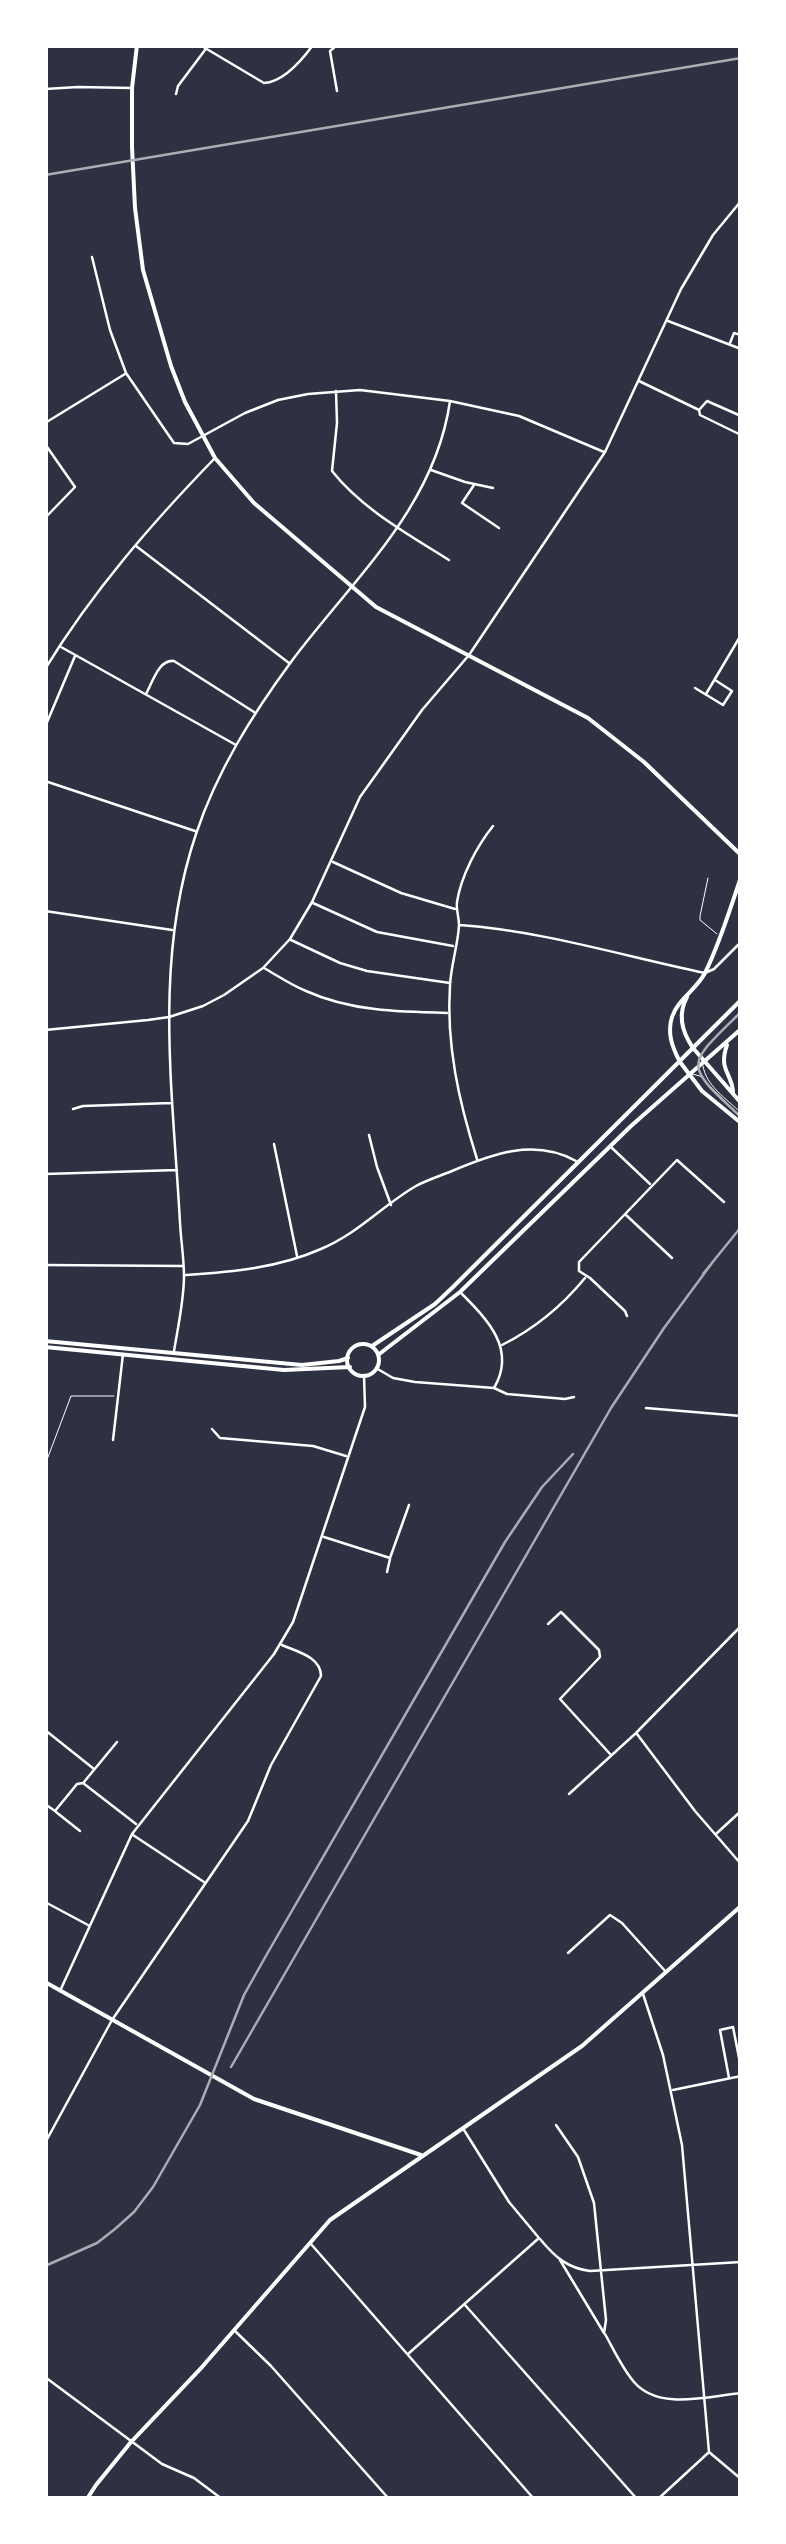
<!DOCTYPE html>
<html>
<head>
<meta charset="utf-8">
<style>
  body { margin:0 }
  #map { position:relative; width:786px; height:2544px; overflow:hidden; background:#2d3142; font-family:Ubuntu,sans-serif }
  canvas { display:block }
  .frame { position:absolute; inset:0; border:48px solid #fff; pointer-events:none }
</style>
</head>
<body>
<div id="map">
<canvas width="786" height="2544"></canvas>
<div class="frame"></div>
</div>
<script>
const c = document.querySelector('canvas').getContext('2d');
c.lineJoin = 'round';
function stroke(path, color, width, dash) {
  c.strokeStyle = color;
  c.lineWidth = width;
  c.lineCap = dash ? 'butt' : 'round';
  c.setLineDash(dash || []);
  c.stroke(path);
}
stroke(new Path2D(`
  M708,878L700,916V920L717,934
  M703,1066C706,1086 727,1099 741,1113
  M692,1074L700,1076L741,1117
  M45,1465L71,1396H114`), '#fff', 1);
stroke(new Path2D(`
  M200,45L264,83C284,82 302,60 313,45
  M337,45L330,51L337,91
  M45,89L78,87L132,88
  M176,94L178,86L205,50
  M92,257L110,330L126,373L174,443L188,444L245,413L278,400L308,394L360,390L450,401L519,416L604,452
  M668,321L741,349
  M730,343L734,333L741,335
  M639,381L699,410
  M336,391L337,423L332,471C362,509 408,534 449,560
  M741,416L707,401L699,410L700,415L741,435
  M45,423L125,374
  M45,444L75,487L45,518
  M431,470L465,482L493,488
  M45,474L46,476
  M474,485L462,503L499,528
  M136,546L289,663
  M61,647L236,745
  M45,669C93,591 151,524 215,458
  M695,688L723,705L732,691L715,680
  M146,694C153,681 159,659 174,661L254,712
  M706,694L741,635
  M45,727L75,656
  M45,781L195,831
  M333,862L401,893L455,909
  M313,903L377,932L453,946
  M45,911L172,930
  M460,925C543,931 623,956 705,973L714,969L741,942
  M291,940L340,963L367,971L450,983
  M264,968C278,976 291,985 306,991C350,1011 399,1012 447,1013
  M45,1030L148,1020L169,1017L203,1006L224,995L263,968L290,939L312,902L360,797L422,710L469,655L605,452L681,289L713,235L741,201
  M73,1109L83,1106L171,1103
  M369,1135L377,1167L391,1205
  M274,1144L297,1256
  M612,1148L650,1184
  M477,1159C459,1102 446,1045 450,985C451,965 458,945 459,925C459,917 456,910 457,902C461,876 477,846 493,826
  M45,1174L177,1170
  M626,1215L672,1258
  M45,1265L183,1266
  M186,1275C232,1272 278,1268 321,1249C359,1233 383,1205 416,1186C427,1180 440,1176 452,1171C492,1154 534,1138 576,1161
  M461,1293C487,1319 517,1349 494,1388
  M627,1316L625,1311L590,1278L579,1271V1262L677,1160L724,1202
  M502,1345C534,1329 562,1306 585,1278
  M174,1351C178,1327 184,1300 184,1276C184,1259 181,1241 180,1223C173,1092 153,961 196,834C217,771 252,715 291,662C352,580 435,508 450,401
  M376,1368L393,1378L415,1382L494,1388L507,1394L565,1399L574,1397
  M646,1408L741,1416
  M212,1429L220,1438L313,1446L346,1456
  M113,1440L123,1354
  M324,1537L390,1558L409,1505
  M387,1572L390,1559
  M548,1624L561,1612L599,1650L600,1657L560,1699L611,1755
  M45,1730L94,1769
  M637,1734L695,1811L741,1864
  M84,1782L117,1742
  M569,1794L636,1733L741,1626
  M45,1804L55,1811L77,1784L83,1783L136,1824
  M56,1812L80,1831
  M717,1833L741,1811
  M133,1835L204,1882
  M45,1902L88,1925
  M568,1953L610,1915L622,1923L666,1972
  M60,1991L132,1834L274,1654L293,1622L365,1407L364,1375
  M643,1994L663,2055L682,2145L709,2452L741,2479
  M729,2078L720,2030L733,2027L741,2068
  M673,2090L741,2076
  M556,2125L578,2157L594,2203L606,2320L604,2333L560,2260
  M45,2143L112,2020L248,1821L271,1765L321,1676C321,1657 298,1652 282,1645
  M540,2239C555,2257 567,2268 590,2271L741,2262
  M311,2244L534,2499
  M465,2305L637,2499
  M235,2331L271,2366L389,2499
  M605,2334C614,2350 622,2368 634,2382C659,2411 708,2396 741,2393
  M408,2354L539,2238L509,2202L464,2130
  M45,2377L162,2464L194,2478L222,2499
  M658,2499L708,2453`), '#fff', 2.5);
stroke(new Path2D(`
  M137,45L132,88V147L135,208L143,270L171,366L185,402L215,458L254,503L376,607L588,718L644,762L741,855
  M687,997C677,1015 682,1032 693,1048
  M680,1062C672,1047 667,1033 672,1017C678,999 696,990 705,973C720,943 730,909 741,877
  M45,1982L254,2099L421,2155`), '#fff', 4);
stroke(new Path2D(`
  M727,1045C718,1070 732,1073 733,1092
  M693,1048L741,1103
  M680,1062L702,1091L741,1123
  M45,1341L302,1365L339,1361L348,1358
  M347 1360a16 16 0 1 1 32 0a16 16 0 1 1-32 0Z
  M372,1346L435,1304L453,1287L741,1000
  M45,1347L284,1370L350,1367
  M378,1355L460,1292L631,1126L741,1029
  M87,2499L96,2485L131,2442L202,2367L330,2220L582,2046L741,1906`), '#fff', 4);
stroke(new Path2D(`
  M741,1012C686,1066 682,1063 741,1117`), '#abadb3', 2.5);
stroke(new Path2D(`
  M45,175L741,58
  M703,1274L741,1227
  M231,2067L611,1408L664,1328L712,1263
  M45,2266L97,2243L115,2229L134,2212L153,2187L200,2105L244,1995L267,1954L505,1542L542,1487L573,1454`), '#abadb3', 2.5);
</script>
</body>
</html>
